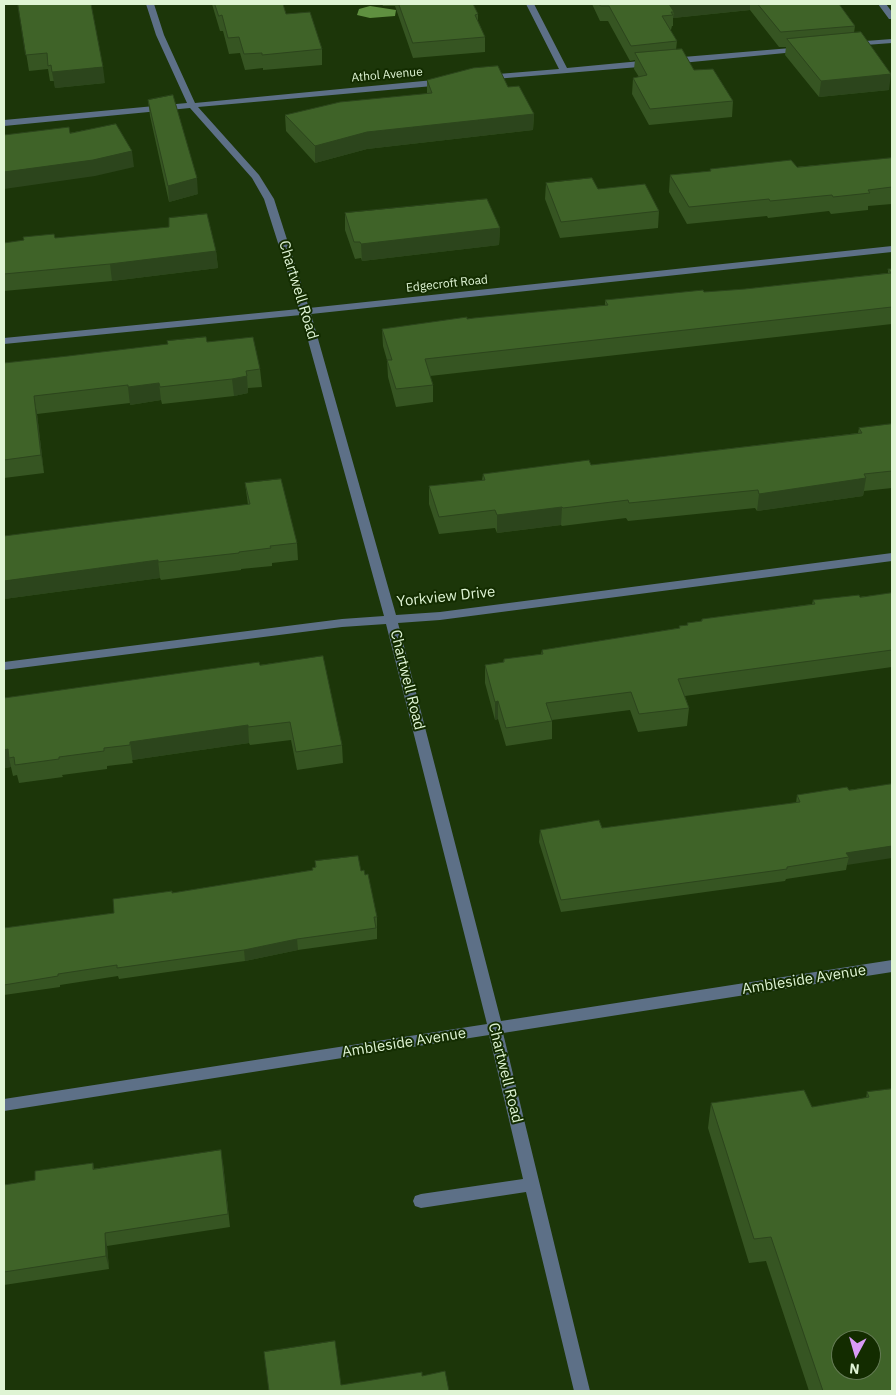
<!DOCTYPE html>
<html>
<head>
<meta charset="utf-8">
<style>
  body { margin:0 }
  #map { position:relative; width:896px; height:1395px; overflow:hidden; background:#1c3609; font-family:"IBM Plex Sans",sans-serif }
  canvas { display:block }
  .frame { position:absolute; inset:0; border:5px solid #dff4d4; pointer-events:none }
  .north { position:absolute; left:831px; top:1330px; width:50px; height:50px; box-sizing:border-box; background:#132c00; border:1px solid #657c55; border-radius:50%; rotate:186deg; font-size:14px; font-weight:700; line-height:20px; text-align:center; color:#dff4d4 }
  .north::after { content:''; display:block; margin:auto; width:18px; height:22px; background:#d99af7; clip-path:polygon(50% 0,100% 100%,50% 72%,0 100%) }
</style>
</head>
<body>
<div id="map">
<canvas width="896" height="1395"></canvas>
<div class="frame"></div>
<div class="north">N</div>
</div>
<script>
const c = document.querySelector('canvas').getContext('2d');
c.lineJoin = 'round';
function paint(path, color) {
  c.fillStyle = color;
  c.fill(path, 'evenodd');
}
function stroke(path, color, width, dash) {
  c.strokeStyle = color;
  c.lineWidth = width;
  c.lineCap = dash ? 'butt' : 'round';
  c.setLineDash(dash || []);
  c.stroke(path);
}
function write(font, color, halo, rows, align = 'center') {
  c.font = font + ' "IBM Plex Sans",sans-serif';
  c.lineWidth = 4;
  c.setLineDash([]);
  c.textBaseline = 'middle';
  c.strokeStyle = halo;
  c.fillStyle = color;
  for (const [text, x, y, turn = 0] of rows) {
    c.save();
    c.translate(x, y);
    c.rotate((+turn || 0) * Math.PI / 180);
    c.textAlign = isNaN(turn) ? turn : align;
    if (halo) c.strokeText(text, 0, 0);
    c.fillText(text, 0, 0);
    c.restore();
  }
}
paint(new Path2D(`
  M370,6L396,10L395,16L370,18L357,15L359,9Z`), '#5f9040');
paint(new Path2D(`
  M146,4H154L164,35L195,103L444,79L448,82L444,85L198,107L259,175L274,199L309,308L892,246V252L311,314L396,615L440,612L892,553V561L440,620L398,623L501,1021L892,960V972L503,1033L590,1391H574L526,1192L421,1208L415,1206L413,1201L415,1196L421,1194L523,1179L489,1035L4,1111V1099L487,1024L386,624L342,627L4,670V662L342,619L384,616L301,315L4,344V338L299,309L264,199L252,178L190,108L4,126V120L187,103L156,35Z
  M526,4H534L567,68L651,60L655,63L651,66L483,80V76L486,75L559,69Z
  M878,4H886L892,12V19H889Z
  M892,39V43L852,46L848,44L852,42Z
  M803,47H806V51L671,64L667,61L671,58Z`), '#5d7087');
paint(new Path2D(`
  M18,4L105,83L55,88L54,81H50L48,69L29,71Z
  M212,4H283L286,14L322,49V65L263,70V68L245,70L240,53L229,54L223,31H220Z
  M382,4H473L478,14V21L485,37V52L413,58L395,6H383Z
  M592,4H839L855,26L854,33L889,90L819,97L785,55L786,47H779L750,10L673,18V26H672L671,30H670L677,41L676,50L694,70L733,101L732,117L649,125L632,94L633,78L639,77L634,69L635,60L630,61L608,21H600Z
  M427,80L508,87L534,114L533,130L367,149L315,163L286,131L285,115L427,94Z
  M148,100L198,194L169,202L150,116Z
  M892,158V204L868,206V210L831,214L829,211L768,218L767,216L687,224L669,192L670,175L710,171V169L797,167Z
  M546,183L598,189L659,211L658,228L560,238L545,199Z
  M345,213L500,228L499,245L362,261L361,258L355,259L345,230Z
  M55,238L216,251L218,268L112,281L4,291V243Z
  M888,269H892V324L430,376L433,385V402L396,407L388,377L387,360L383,346L382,329L467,319L605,305V300L745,289L888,273Z
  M207,342L260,369L262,387L248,388V393L234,396L162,404L161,400L130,405V403L37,414L44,473L4,478V363Z
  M892,424V488L864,491L863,496L757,511L755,508L628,521L626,518L562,526L561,525L497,533L495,528L439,534L429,504V486L482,480L483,474L591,465L858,433L859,428Z
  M245,483L297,543L298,560L272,563V566L241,569V570L161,580L160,578L4,599L248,505Z
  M892,593V667L685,696L689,708L687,726L638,732L630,710L552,720V739L506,746L498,719L495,720L485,683V665L503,662L504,659L541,654L542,650L679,628V626L687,625V623L701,621L702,619L812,604L813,600L860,597Z
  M260,665L342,745L343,763L297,770L291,740L250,745L249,743L132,760L133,763L107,766V769L62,775L63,777L19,783L17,775L13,776L11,767L4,768V698Z
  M892,784L847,865L846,870L786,879L785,881L561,912L539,842L540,830L602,828L796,803L797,795L849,790Z
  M315,861L361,871L365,875L377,917V939L298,950L245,961L119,979L118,976L60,985V987L4,995V928L114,913L172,893L312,870L315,867Z
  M892,1089V1391H809L766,1261L749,1263L708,1128L711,1103L812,1107L866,1098L867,1092Z
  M93,1163L94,1169L223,1163L230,1227L107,1246L109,1269L4,1285V1185L35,1180Z`), '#365522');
paint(new Path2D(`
  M669,4H750V10L673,18L674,12Z
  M103,67L105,83L55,88L52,72Z
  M891,74L889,90L819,97L821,81Z
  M534,114L533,130L367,149L315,163V146L367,132Z
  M132,151L134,167L95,176L4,189V172Z
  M197,178L198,194L169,202L168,186Z
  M500,228L499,245L362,261L361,244Z
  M216,251L218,268L112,281L110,264Z
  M247,376L248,393L234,396L232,379Z
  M159,383L161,400L130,405L128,387Z
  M34,396L37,414L44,473L41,455Z
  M866,478L863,496L757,511L759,494Z
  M562,507L561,525L497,533V515Z
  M158,560L160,578L4,599V581Z
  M498,701V719L495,720V702Z
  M248,725L249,743L132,760L133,763L130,742Z
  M8,749L9,758L11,767L4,768V750Z
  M892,846V858L847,865L849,857L846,853Z
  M297,939L298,950L245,961L244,950Z
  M105,1233L107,1246L109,1269L106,1256Z`), '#2c451c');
const building = new Path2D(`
  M18,4H91L103,67L52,72L51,65L48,66L47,53L26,55Z
  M215,4H283L286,14L310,12L322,49L262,55V53L244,54L239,37L228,38L222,15L219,16Z
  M399,4H473L478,14L475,15L485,37L413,43Z
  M599,4H669L674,12H671L673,15L662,16L677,41L631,46L609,6H601Z
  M758,4H839L855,26L781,32Z
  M861,32L891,74L821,81L787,39Z
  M682,49L694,70L713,69L733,101L650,109L633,78L647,75L635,53Z
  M498,66L508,87L519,86L534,114L367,132L315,146L285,115L340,102L432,93L427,80L473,68Z
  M173,95L197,178L168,186L148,100Z
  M116,124L132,151L93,160L4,172V135L69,127L70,133Z
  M892,158V187L868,190L870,193L833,197L832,195L770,201L769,199L689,207L670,175L711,171L710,169L791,160L797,167Z
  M592,178L598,189L645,184L659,211L561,222L546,183Z
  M487,199L500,228L361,244L360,242H354L345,213Z
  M207,214L216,251L110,264L4,274V243L24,240L23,237L54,234L55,238L169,227V218Z
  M888,269H892V307L425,359L433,385L396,389L387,360H392L382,329L467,317V319L474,318L608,305L605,300L703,290L704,292L745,289L891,273Z
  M206,337L207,342L253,337L260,369L246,371L247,376L232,379L160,387L159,383L128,387V385L34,396L41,455L4,460V363L68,356L168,344L167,341Z
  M892,424V471L864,474L866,478L759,494L758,490L629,503L628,500L563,508L562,507L497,515L495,510L439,517L429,486L485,480L483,474L589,460L591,465L862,433L859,428Z
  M281,479L297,543L270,546L271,548L239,552V553L158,562V560L4,581V536L250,504L245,483Z
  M892,593V650L678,679L689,708L639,714L631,692L546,703L552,721L506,728L498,701L495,702L485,665L504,662V659L543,654L542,650L680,628L679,626L688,625L687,623L702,621V619L815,604L813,600L859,595L860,597Z
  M323,656L342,745L296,752L290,722L248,727V725L130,742V745L104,748V751L59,757V759L15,765L14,757L9,758L8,749L4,750V698L259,662L260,665Z
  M892,784V846L846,853L849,857L787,867V869L561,900L540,830L599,820L602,828L800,802L797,795L847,787L849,790Z
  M358,856L361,871L364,870L365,875L368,874L377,917H374L376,928L297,939L244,950L117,968V965L58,974V976L4,985V928L114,913L113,899L172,891V893L313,870L312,868L316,867L315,861Z
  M892,1089V1391H823L771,1237L754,1239L711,1103L804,1090L812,1107L869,1097L867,1092ZM841,1340H871V1370H841Z
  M221,1150L228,1214L105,1233L106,1256L4,1272V1185L35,1180V1171L93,1163V1169Z
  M335,1341L341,1385L422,1372V1376L445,1371L449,1391H269L264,1352Z`);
paint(building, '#3f6328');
stroke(building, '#2c451c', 1);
write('12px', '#dff4d4', '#132c00', [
  ["Athol Avenue",387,75,-5],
  ["Edgecroft Road",447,284,-6]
]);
write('15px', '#dff4d4', '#132c00', [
  ["Chartwell Road",298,290,73],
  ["Yorkview Drive",446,597,-6],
  ["Chartwell Road",407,680,76],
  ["Ambleside Avenue",804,980,-9],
  ["Ambleside Avenue",404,1043,-9],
  ["Chartwell Road",505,1073,76]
]);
</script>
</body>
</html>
